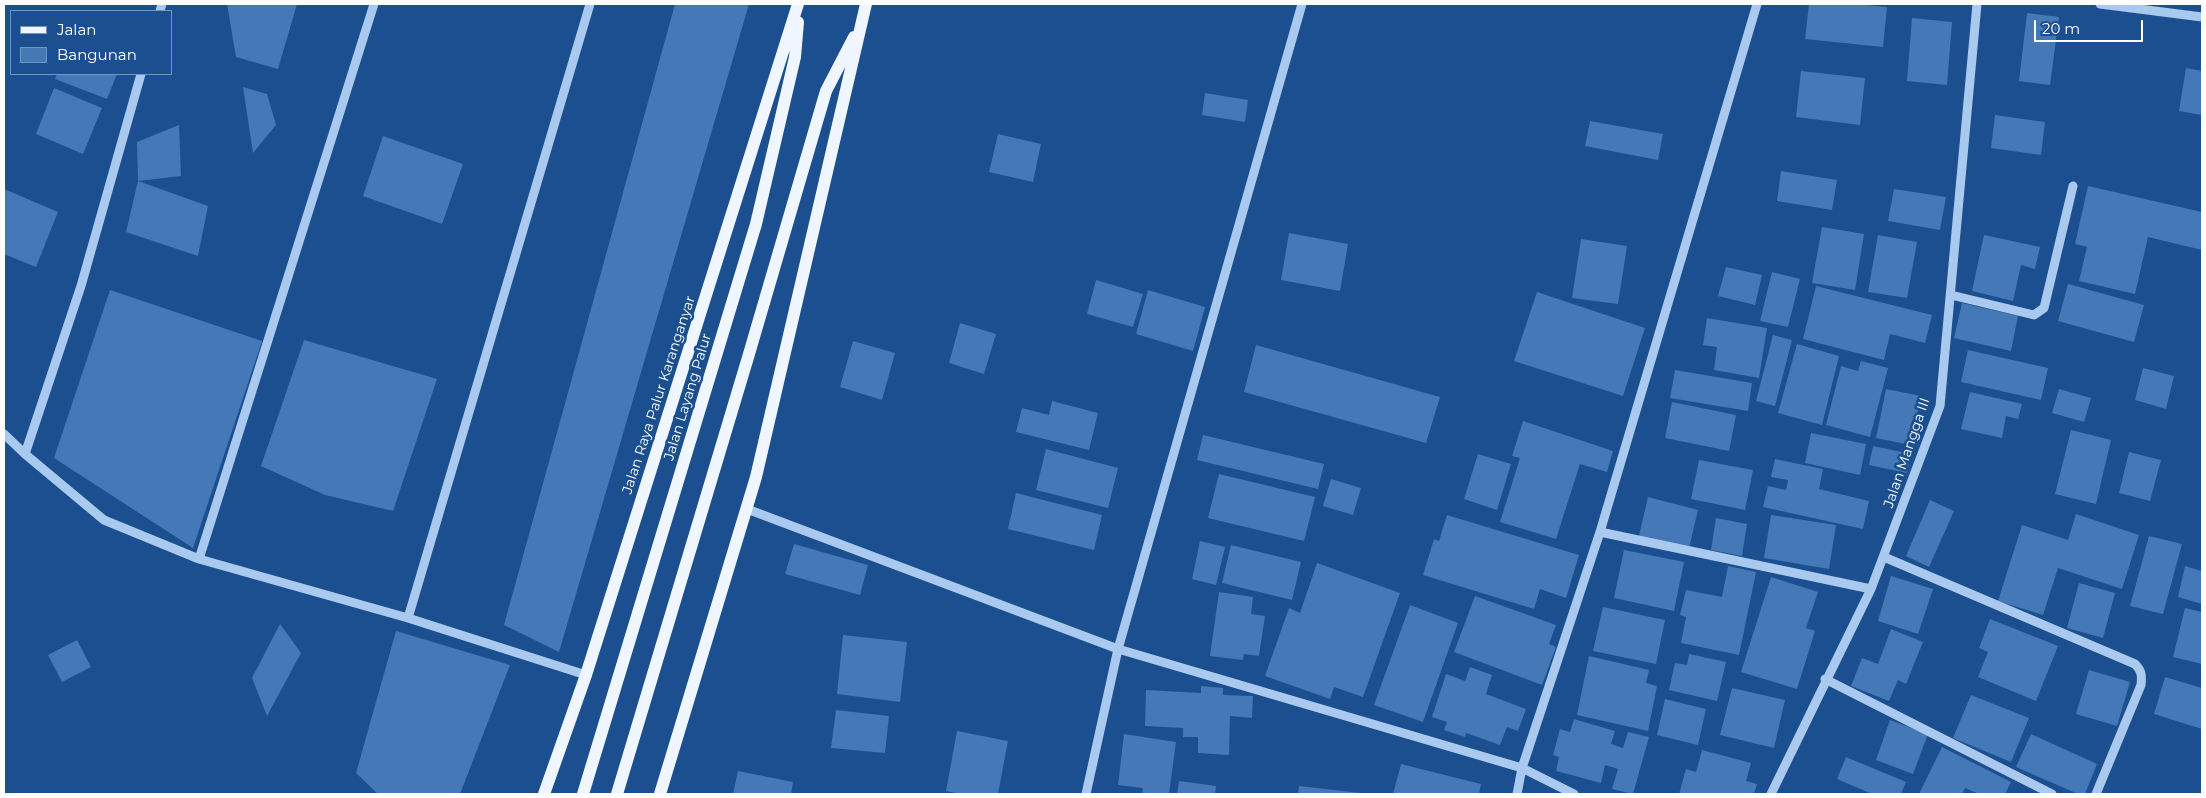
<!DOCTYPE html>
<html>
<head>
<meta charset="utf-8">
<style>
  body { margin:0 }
  #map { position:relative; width:2206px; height:798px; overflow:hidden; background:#1b4f8f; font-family:Montserrat,sans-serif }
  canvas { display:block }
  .frame { position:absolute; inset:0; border:5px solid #fff; pointer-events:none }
  .legend { position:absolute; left:10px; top:10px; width:162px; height:65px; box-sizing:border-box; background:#1b4f8f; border:1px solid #7695bc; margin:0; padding:6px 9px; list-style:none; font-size:15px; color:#fff }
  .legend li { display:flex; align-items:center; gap:10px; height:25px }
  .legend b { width:25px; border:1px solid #7695bc }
  .scale { position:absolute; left:2034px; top:20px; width:109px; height:22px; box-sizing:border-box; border:2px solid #fff; border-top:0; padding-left:6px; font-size:15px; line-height:18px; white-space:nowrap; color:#fff; -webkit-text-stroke:4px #1b4f8f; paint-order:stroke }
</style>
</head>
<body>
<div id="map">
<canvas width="2206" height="798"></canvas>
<div class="frame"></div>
<ul class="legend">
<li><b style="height:6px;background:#f0f6ff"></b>Jalan</li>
<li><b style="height:14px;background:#4478b7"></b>Bangunan</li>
</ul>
<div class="scale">20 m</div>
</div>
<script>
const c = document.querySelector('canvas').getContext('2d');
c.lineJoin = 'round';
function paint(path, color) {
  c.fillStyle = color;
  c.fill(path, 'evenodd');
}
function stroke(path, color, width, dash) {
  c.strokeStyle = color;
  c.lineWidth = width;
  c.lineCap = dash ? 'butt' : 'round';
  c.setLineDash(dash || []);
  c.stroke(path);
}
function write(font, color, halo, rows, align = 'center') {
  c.font = font + ' Montserrat,sans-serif';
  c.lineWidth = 5;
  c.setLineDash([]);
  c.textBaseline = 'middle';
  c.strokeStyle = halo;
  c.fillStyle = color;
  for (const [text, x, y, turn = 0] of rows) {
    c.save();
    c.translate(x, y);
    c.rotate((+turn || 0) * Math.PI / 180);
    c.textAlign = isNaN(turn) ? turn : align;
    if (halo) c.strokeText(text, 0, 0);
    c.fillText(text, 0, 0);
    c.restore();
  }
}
paint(new Path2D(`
  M227,4H297L278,69L236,57Z
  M675,4H749L559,652L504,625Z
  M1809,4H1855L1887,7L1883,47L1805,39Z
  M2027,13L2059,17L2050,85L2019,81Z
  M1912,18L1952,22L1947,85L1907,81Z
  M2186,68L2202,71V115L2179,111Z
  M1801,71L1865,78L1860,125L1796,117Z
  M57,74H117L107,99L55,79Z
  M243,87L267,94L276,125L253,153Z
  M54,88L102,108L83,154L36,134Z
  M1205,93L1248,100L1245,122L1202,115Z
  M1995,115L2045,122L2041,155L1991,148Z
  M1590,121L1663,134L1658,160L1585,146Z
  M179,125L181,176L138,181L137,142Z
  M998,134L1041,144L1033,182L989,172Z
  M383,136L463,164L442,224L363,196Z
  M1781,171L1837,180L1832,210L1777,201Z
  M138,181L208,206L198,256L126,232Z
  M2088,186L2202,212V250L2148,237L2135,294L2079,281L2087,247L2075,244Z
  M4,189L58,212L36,267L4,254Z
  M1894,189L1946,197L1940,230L1888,221Z
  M1822,227L1864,234L1855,290L1812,283Z
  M1289,233L1348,244L1340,291L1281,280Z
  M1878,235L1917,242L1907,298L1868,292Z
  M1984,235L2040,247L2035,269L2021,265L2013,301L1972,291Z
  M1581,239L1627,246L1618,304L1572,298Z
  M1726,267L1762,275L1755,305L1718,296Z
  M1772,272L1800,279L1788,327L1760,321Z
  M1096,280L1143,294L1133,327L1087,314Z
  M2068,284L2144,305L2134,342L2058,321Z
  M1816,286L1932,315L1925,343L1890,334L1884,360L1803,339Z
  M110,290L262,341L193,548L54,458Z
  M1148,290L1205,307L1193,351L1136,334Z
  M1537,292L1645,328L1623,396L1514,361Z
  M1962,303L2018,316L2011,351L1954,338Z
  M1707,318L1767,328L1759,378L1714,370L1717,347L1703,345Z
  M960,323L996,334L984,374L949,363Z
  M1773,335L1792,340L1775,406L1756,401Z
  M304,340L437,379L393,511L325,495L261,466Z
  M853,341L895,353L882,400L840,387Z
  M1797,344L1839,356L1822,425L1778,413Z
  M1256,345L1440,397L1426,443L1244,392Z
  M1968,350L2048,368L2041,400L1961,382Z
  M1861,361L1888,368L1870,437L1826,425L1841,366L1858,371Z
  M2143,368L2174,376L2166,409L2135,400Z
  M1675,370L1752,383L1748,411L1670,398Z
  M1886,389L1921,396L1911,445L1876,438Z
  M2059,389L2091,398L2084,422L2052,413Z
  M1970,392L2022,404L2018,419L2006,416L2002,438L1961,429Z
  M1052,401L1098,413L1089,450L1016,432L1022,408L1049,415Z
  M1672,402L1736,415L1729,451L1665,438Z
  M1523,421L1613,451L1607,472L1580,464L1556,539L1500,522L1520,458L1512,456Z
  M2071,430L2111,440L2096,504L2055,494Z
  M1811,433L1866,444L1860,475L1805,463Z
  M1203,435L1324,464L1318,489L1197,460Z
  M1873,446L1911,454L1907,473L1869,465Z
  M1046,449L1118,468L1108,508L1036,490Z
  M2129,452L2161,460L2150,501L2119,493Z
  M1478,454L1511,464L1497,510L1464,499Z
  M1775,459L1823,469L1819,489L1869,501L1863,529L1763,507L1768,486L1786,490L1788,480L1771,477Z
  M1699,460L1753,470L1745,510L1691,499Z
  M1219,474L1315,497L1304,541L1208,518Z
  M1331,479L1361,488L1353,515L1323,506Z
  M1016,493L1102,515L1094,550L1008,529Z
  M1648,497L1698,510L1689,548L1639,536Z
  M1930,500L1954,511L1929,567L1906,556Z
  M2076,514L2139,535L2122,589L2058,568L2043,615L1998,601L2022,525L2068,540Z
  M1447,515L1579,555L1566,598L1540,589L1534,609L1423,575L1434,539L1439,541Z
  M1771,515L1836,525L1829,569L1764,558Z
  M1716,518L1747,524L1742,556L1711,550Z
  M2149,536L2182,544L2163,614L2130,606Z
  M1200,541L1225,547L1216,585L1192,579Z
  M794,544L868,565L860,595L785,574Z
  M1231,545L1301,562L1292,600L1222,583Z
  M1624,550L1684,562L1674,611L1614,598Z
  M1317,563L1400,593L1363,697L1334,687L1330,699L1265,676L1289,608L1300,613Z
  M1728,566L1756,572L1739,655L1681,643L1686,617L1680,615L1686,590L1722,597Z
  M2185,566L2202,571V604L2178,597Z
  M1891,576L1933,589L1918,634L1878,621Z
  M1771,577L1818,592L1806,628L1815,631L1797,689L1741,672Z
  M2079,583L2115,593L2103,638L2067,628Z
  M1219,592L1253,597L1251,614L1265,616L1259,656L1244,654L1243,660L1210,656Z
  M1475,596L1556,625L1549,644L1556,647L1542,685L1454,652Z
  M1410,605L1458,623L1423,722L1374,705Z
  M1603,607L1665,620L1656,664L1593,651Z
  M2185,608L2202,612V664L2173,657Z
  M1990,619L2058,646L2036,701L1978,677L1988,652L1979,648Z
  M280,624L301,653L267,716L252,678Z
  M1891,629L1923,642L1906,684L1898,680L1889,701L1851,686L1862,658L1878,664Z
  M396,631L510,665L460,794H378L356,773Z
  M843,635L907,642L900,702L837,694Z
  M77,640L91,667L62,682L48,655Z
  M1689,654L1726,662L1717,701L1669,690L1675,663L1687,665Z
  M1589,656L1649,670L1646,683L1657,686L1648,731L1577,715Z
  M1470,667L1492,675L1486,694L1526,709L1518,731L1507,727L1500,745L1466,733L1465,737L1444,730L1447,722L1432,717L1446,674L1465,681Z
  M2089,670L2130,682L2117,726L2076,714Z
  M2165,677L2202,688V729L2154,714Z
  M1201,686L1223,688V695L1253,696L1252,718L1230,716L1229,755L1198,753V737H1183V728L1145,726L1146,690L1201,693Z
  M1732,688L1785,700L1774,748L1720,735Z
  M1971,695L2029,718L2011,762L1953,738Z
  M1665,699L1706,709L1698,745L1657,735Z
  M836,710L889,716L885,753L831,748Z
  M1574,719L1615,731L1611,744L1623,748L1628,732L1649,737L1633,794L1612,789L1618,769L1605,765L1601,783L1556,771L1559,757L1553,755L1560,729L1570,732Z
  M1890,720L1928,734L1913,774L1876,760Z
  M957,731L1008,741L998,794H961L946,791Z
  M1124,734L1176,742L1169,794H1142L1143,788L1118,785Z
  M2031,734L2097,764L2085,794H2078L2016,767Z
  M1942,747L2011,782L2005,794H1979L1965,788L1962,794H1919Z
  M1702,750L1751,763L1746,781L1757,784L1754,794H1679L1686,769L1696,772Z
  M1846,757L1906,782L1901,794H1872L1837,779Z
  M1401,764L1481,784L1479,794H1393Z
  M738,771L793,782L791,794H733Z
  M1179,781L1216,786L1215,794H1177Z
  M1299,786L1361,793V794H1298Z`), '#4478b7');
stroke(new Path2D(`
  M2100,4L2202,17
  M160,11L162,4
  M141,74L81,286L25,454L104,520L199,559L408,618L586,675
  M1951,295L2034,315L2044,308L2073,186
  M4,434L25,454
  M747,509L1118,649L1522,768L1574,794
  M1600,532L1871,589
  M1884,557L2135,664C2142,671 2142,676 2141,685L2096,794
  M199,559L374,4
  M408,618L590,4
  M1825,679L2052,794
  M1086,794L1118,649L1302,4
  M1517,794L1522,768L1600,532L1757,4
  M1771,794L1871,589L1940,406L1977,4`), '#a9c9ee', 9);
stroke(new Path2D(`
  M544,794L586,675L798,4
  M583,794L756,224L795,57L798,22
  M617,794L749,354L826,91L854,37
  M660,794L756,477L866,4`), '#f0f6ff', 12);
write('14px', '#fff', '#1b4f8f', [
  ["Jalan Raya Palur Karanganyar",659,395,-72],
  ["Jalan Layang Palur",688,397,-73],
  ["Jalan Mangga III",1907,453,-71]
]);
</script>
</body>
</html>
